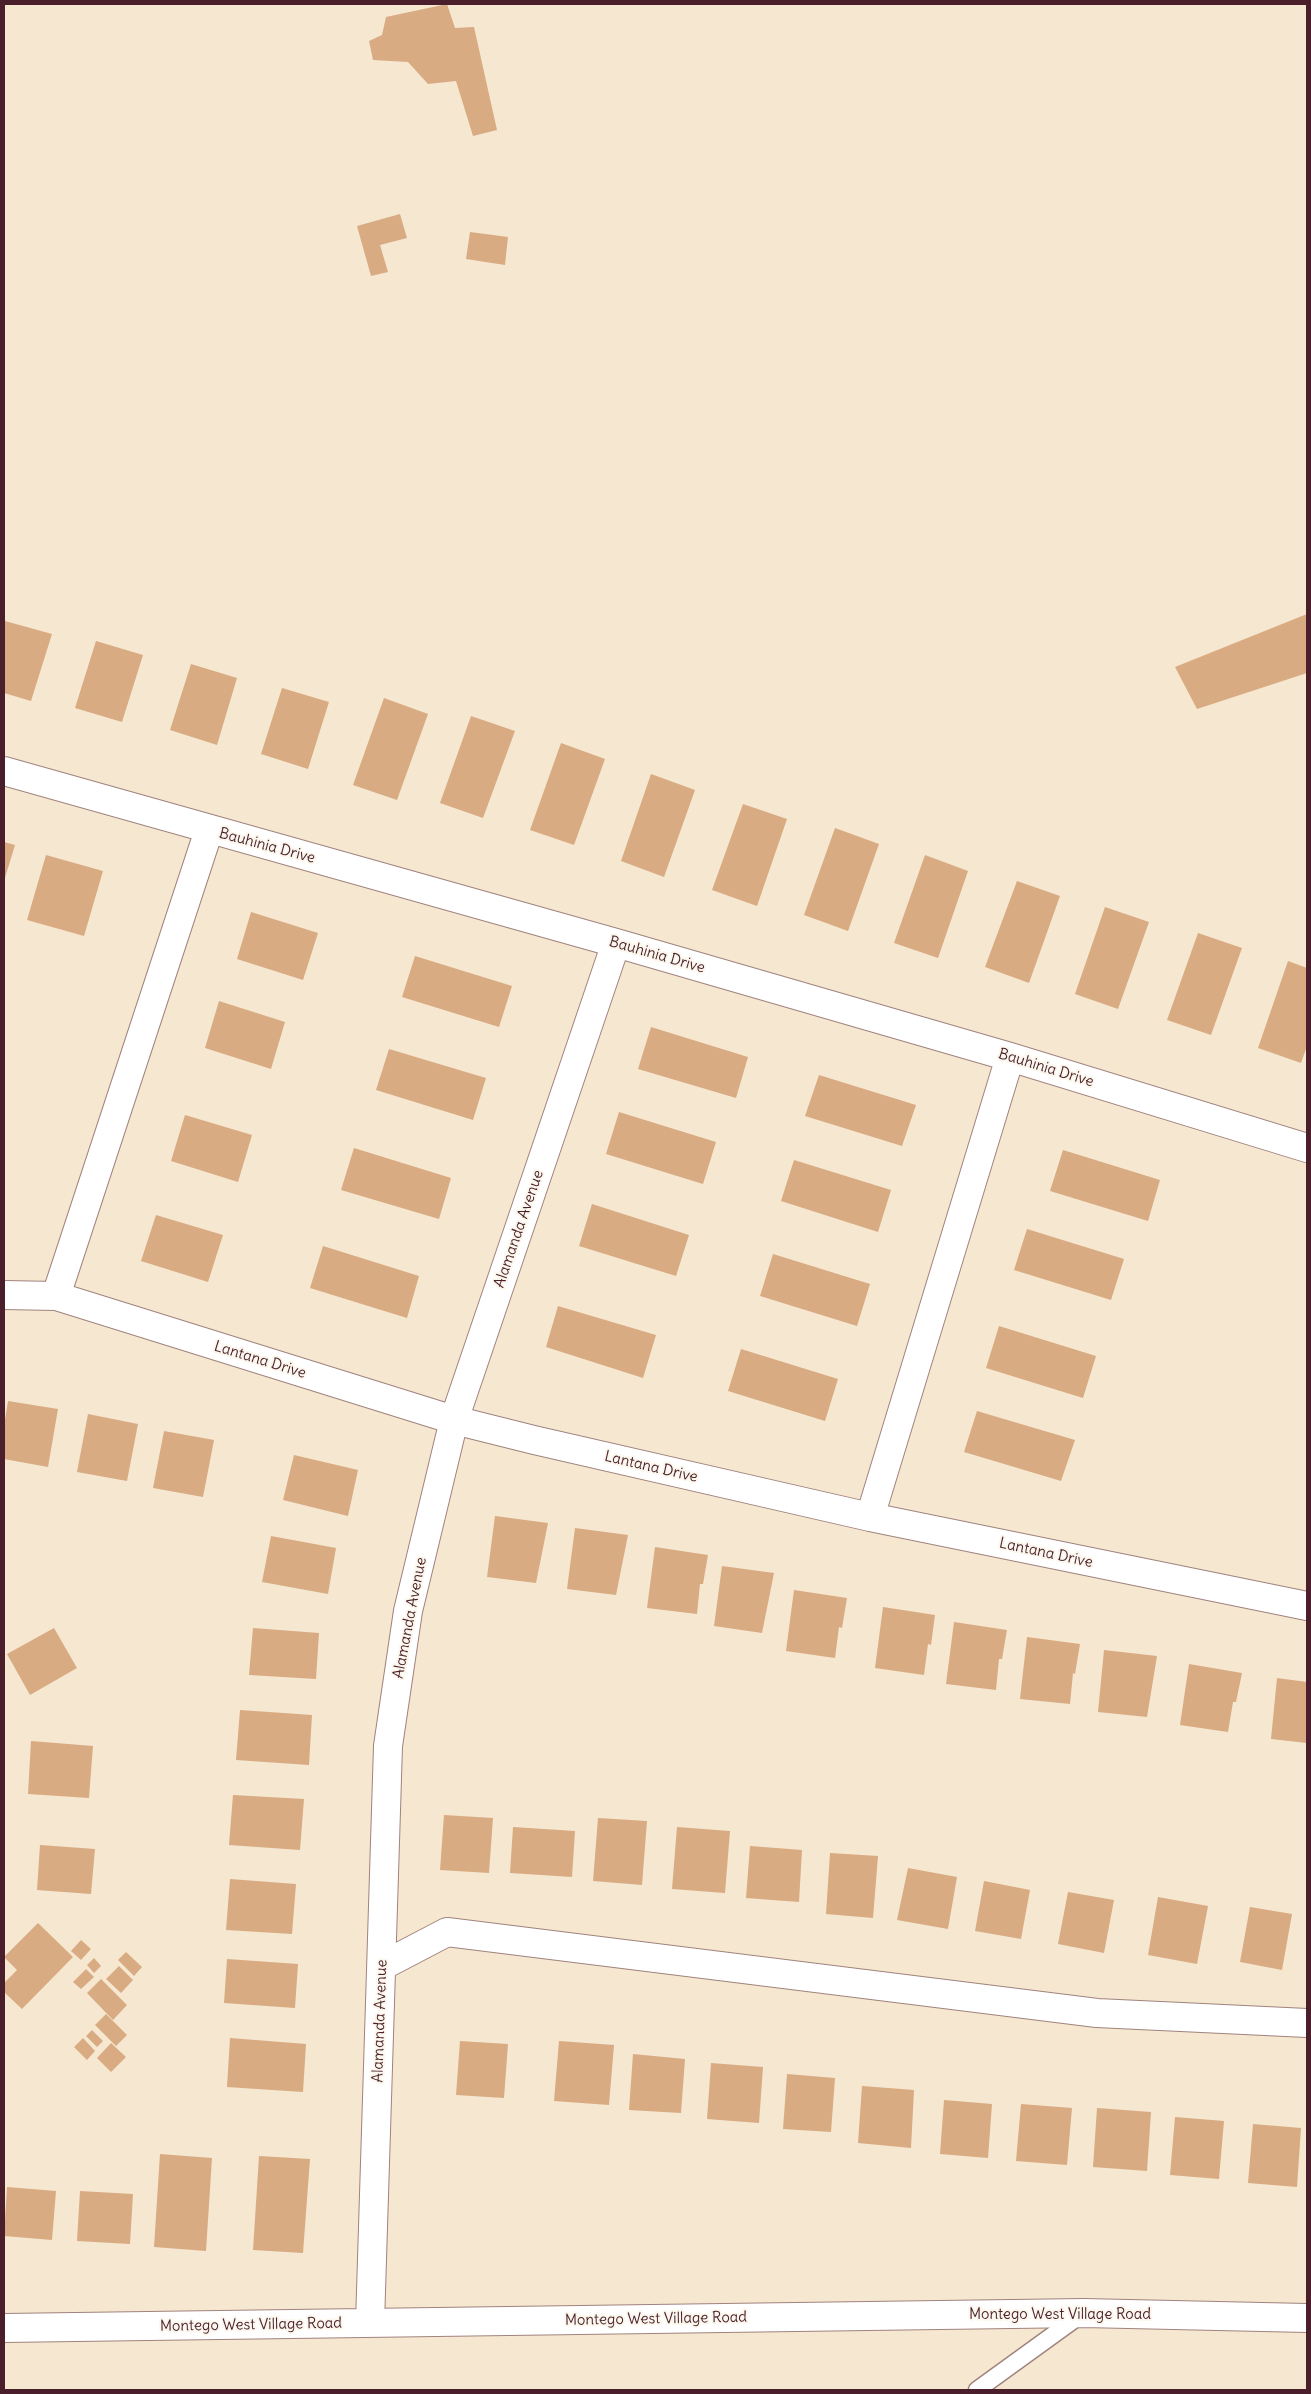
<!DOCTYPE html>
<html>
<head>
<meta charset="utf-8">
<style>
  body { margin:0 }
  #map { position:relative; width:1311px; height:2394px; overflow:hidden; background:#f5e7d0; font-family:Delius,sans-serif }
  canvas { display:block }
  .frame { position:absolute; inset:0; border:5px solid #4a1f2b; pointer-events:none }
</style>
</head>
<body>
<div id="map">
<canvas width="1311" height="2394"></canvas>
<div class="frame"></div>
</div>
<script>
const c = document.querySelector('canvas').getContext('2d');
c.lineJoin = 'round';
function paint(path, color) {
  c.fillStyle = color;
  c.fill(path, 'evenodd');
}
function stroke(path, color, width, dash) {
  c.strokeStyle = color;
  c.lineWidth = width;
  c.lineCap = dash ? 'butt' : 'round';
  c.setLineDash(dash || []);
  c.stroke(path);
}
function write(font, color, halo, rows, align = 'center') {
  c.font = font + ' Delius,sans-serif';
  c.lineWidth = 4;
  c.setLineDash([]);
  c.textBaseline = 'middle';
  c.strokeStyle = halo;
  c.fillStyle = color;
  for (const [text, x, y, turn = 0] of rows) {
    c.save();
    c.translate(x, y);
    c.rotate((+turn || 0) * Math.PI / 180);
    c.textAlign = isNaN(turn) ? turn : align;
    if (halo) c.strokeText(text, 0, 0);
    c.fillText(text, 0, 0);
    c.restore();
  }
}
paint(new Path2D(`
  M447,4L455,28L474,27L497,130L473,136L456,81L428,84L408,62L373,60L369,41L382,35L386,17Z
  M400,214L407,238L380,245L388,272L371,276L357,226Z
  M470,232L508,237L505,265L466,259Z
  M1307,614V673L1197,709L1175,667Z
  M5,621L52,634L31,701L4,693Z
  M96,641L143,655L122,722L75,708Z
  M191,664L237,678L217,745L170,730Z
  M282,688L329,702L308,769L261,754Z
  M384,698L428,714L397,800L353,785Z
  M471,716L515,731L483,818L440,803Z
  M561,743L605,759L574,845L530,830Z
  M651,774L695,790L664,877L621,861Z
  M743,804L787,819L757,906L712,890Z
  M835,828L879,844L848,931L804,915Z
  M4,842L15,845L4,881Z
  M46,855L103,871L84,936L27,920Z
  M925,855L968,871L938,958L894,943Z
  M1017,881L1060,896L1029,983L985,967Z
  M1105,907L1149,922L1118,1009L1075,994Z
  M251,912L318,933L303,980L237,959Z
  M1198,933L1242,948L1211,1035L1167,1020Z
  M415,956L512,986L499,1027L402,997Z
  M1288,961L1307,968V1046L1301,1063L1258,1048Z
  M219,1001L285,1022L271,1069L205,1048Z
  M651,1027L748,1057L736,1098L638,1069Z
  M389,1049L486,1078L473,1120L376,1090Z
  M819,1075L916,1105L902,1146L805,1116Z
  M619,1112L716,1142L703,1184L606,1154Z
  M185,1115L252,1135L238,1182L171,1161Z
  M354,1148L451,1178L439,1219L341,1190Z
  M1063,1150L1160,1180L1148,1221L1050,1191Z
  M794,1160L891,1190L878,1232L781,1201Z
  M592,1204L689,1235L676,1276L579,1246Z
  M156,1215L223,1235L208,1282L141,1261Z
  M1027,1229L1124,1259L1111,1300L1014,1270Z
  M323,1246L419,1276L407,1318L310,1288Z
  M773,1254L870,1284L857,1326L760,1296Z
  M558,1306L656,1335L643,1378L546,1347Z
  M999,1326L1096,1356L1083,1398L986,1368Z
  M741,1349L838,1379L825,1421L728,1391Z
  M8,1401L58,1409L48,1467L4,1459V1426Z
  M977,1411L1075,1440L1061,1481L964,1452Z
  M88,1414L138,1424L127,1481L77,1472Z
  M164,1431L214,1440L203,1497L153,1488Z
  M294,1455L358,1470L348,1516L283,1500Z
  M495,1516L548,1523L536,1583L487,1577Z
  M575,1528L628,1535L616,1595L567,1589Z
  M271,1536L336,1548L328,1594L262,1582Z
  M655,1547L708,1555L703,1584H700L697,1614L647,1608Z
  M722,1566L774,1573L762,1633L714,1626Z
  M794,1590L847,1598L842,1628L839,1627L835,1658L786,1651Z
  M883,1607L935,1615L931,1645L928,1644L924,1675L875,1668Z
  M954,1622L1007,1630L1002,1659H999L996,1690L946,1684Z
  M54,1628L77,1668L30,1695L7,1654Z
  M253,1628L319,1633L316,1679L249,1675Z
  M1027,1637L1080,1644L1075,1674L1073,1673L1070,1704L1020,1699Z
  M1104,1650L1157,1656L1147,1717L1098,1712Z
  M1189,1664L1242,1673L1236,1702H1233L1228,1732L1180,1725Z
  M1277,1678L1307,1682V1743L1271,1739Z
  M240,1710L312,1715L309,1765L236,1760Z
  M31,1741L93,1746L89,1798L28,1794Z
  M233,1795L304,1799L300,1850L229,1845Z
  M444,1815L493,1818L489,1873L440,1870Z
  M598,1818L647,1821L642,1885L593,1881Z
  M513,1827L575,1831L572,1877L510,1873Z
  M677,1827L730,1831L725,1893L672,1889Z
  M40,1845L95,1849L91,1894L37,1890Z
  M750,1846L802,1850L799,1902L746,1898Z
  M830,1853L878,1856L873,1918L826,1914Z
  M908,1868L957,1877L948,1929L897,1920Z
  M230,1879L296,1884L292,1934L226,1930Z
  M984,1881L1030,1890L1021,1939L975,1931Z
  M1068,1892L1114,1900L1104,1953L1058,1944Z
  M1158,1897L1208,1906L1197,1964L1148,1955Z
  M1250,1907L1292,1914L1282,1970L1240,1962Z
  M38,1923L73,1957L22,2009L4,1992V1983L17,1970L4,1957Z
  M81,1940L91,1949L81,1960L71,1951Z
  M126,1952L142,1967L134,1976L118,1960Z
  M94,1958L101,1966L94,1973L87,1965Z
  M227,1959L298,1964L295,2008L224,2003Z
  M119,1966L133,1980L121,1993L106,1979Z
  M86,1969L94,1977L81,1989L73,1982Z
  M101,1979L127,2005L113,2020L87,1993Z
  M106,2014L127,2035L116,2046L95,2025Z
  M92,2030L103,2041L97,2047L86,2036Z
  M83,2038L95,2051L87,2060L74,2047Z
  M230,2038L306,2044L303,2092L227,2087Z
  M460,2041L508,2044L504,2098L456,2095Z
  M559,2041L614,2045L609,2105L554,2101Z
  M111,2043L126,2057L111,2072L97,2058Z
  M633,2054L685,2059L681,2113L629,2110Z
  M711,2063L763,2067L759,2123L707,2119Z
  M787,2074L835,2078L831,2132L783,2129Z
  M862,2086L914,2090L911,2148L858,2143Z
  M944,2100L992,2104L988,2158L940,2154Z
  M1021,2104L1072,2108L1067,2165L1016,2161Z
  M1097,2108L1151,2112L1147,2171L1093,2167Z
  M1175,2117L1224,2121L1219,2179L1170,2175Z
  M1253,2124L1301,2128L1297,2187L1248,2183Z
  M160,2154L212,2158L206,2251L154,2247Z
  M259,2156L310,2159L303,2253L253,2250Z
  M7,2187L56,2191L52,2240L4,2236Z
  M80,2191L133,2194L130,2244L77,2241Z`), '#d9ab82');
const lane = new Path2D(`
  M977,2390L1082,2314`);
const street = new Path2D(`
  M4,771L616,943L1010,1057L1307,1148
  M4,1295L56,1296L454,1420L534,1440L870,1517L1307,1606
  M56,1296L209,830
  M870,1517L1010,1057
  M382,1966L447,1932L1097,2013L1307,2023
  M370,2323L388,1746L408,1611L454,1420L616,943
  M4,2328L1084,2313L1307,2318`);
stroke(lane, '#a0837e', 19);
stroke(street, '#a0837e', 30);
stroke(lane, '#fff', 16);
stroke(street, '#fff', 28);
write('15px', '#4a1f2b', '#fbf7ec', [
  ["Bauhinia Drive",267,846,15],
  ["Bauhinia Drive",657,955,16],
  ["Bauhinia Drive",1046,1068,17],
  ["Alamanda Avenue",519,1229,-71],
  ["Lantana Drive",260,1360,17],
  ["Lantana Drive",651,1467,13],
  ["Lantana Drive",1046,1553,12],
  ["Alamanda Avenue",410,1618,-79],
  ["Alamanda Avenue",380,2021,-88],
  ["Montego West Village Road",1060,2315],
  ["Montego West Village Road",656,2319,-1],
  ["Montego West Village Road",251,2325,-1]
]);
</script>
</body>
</html>
